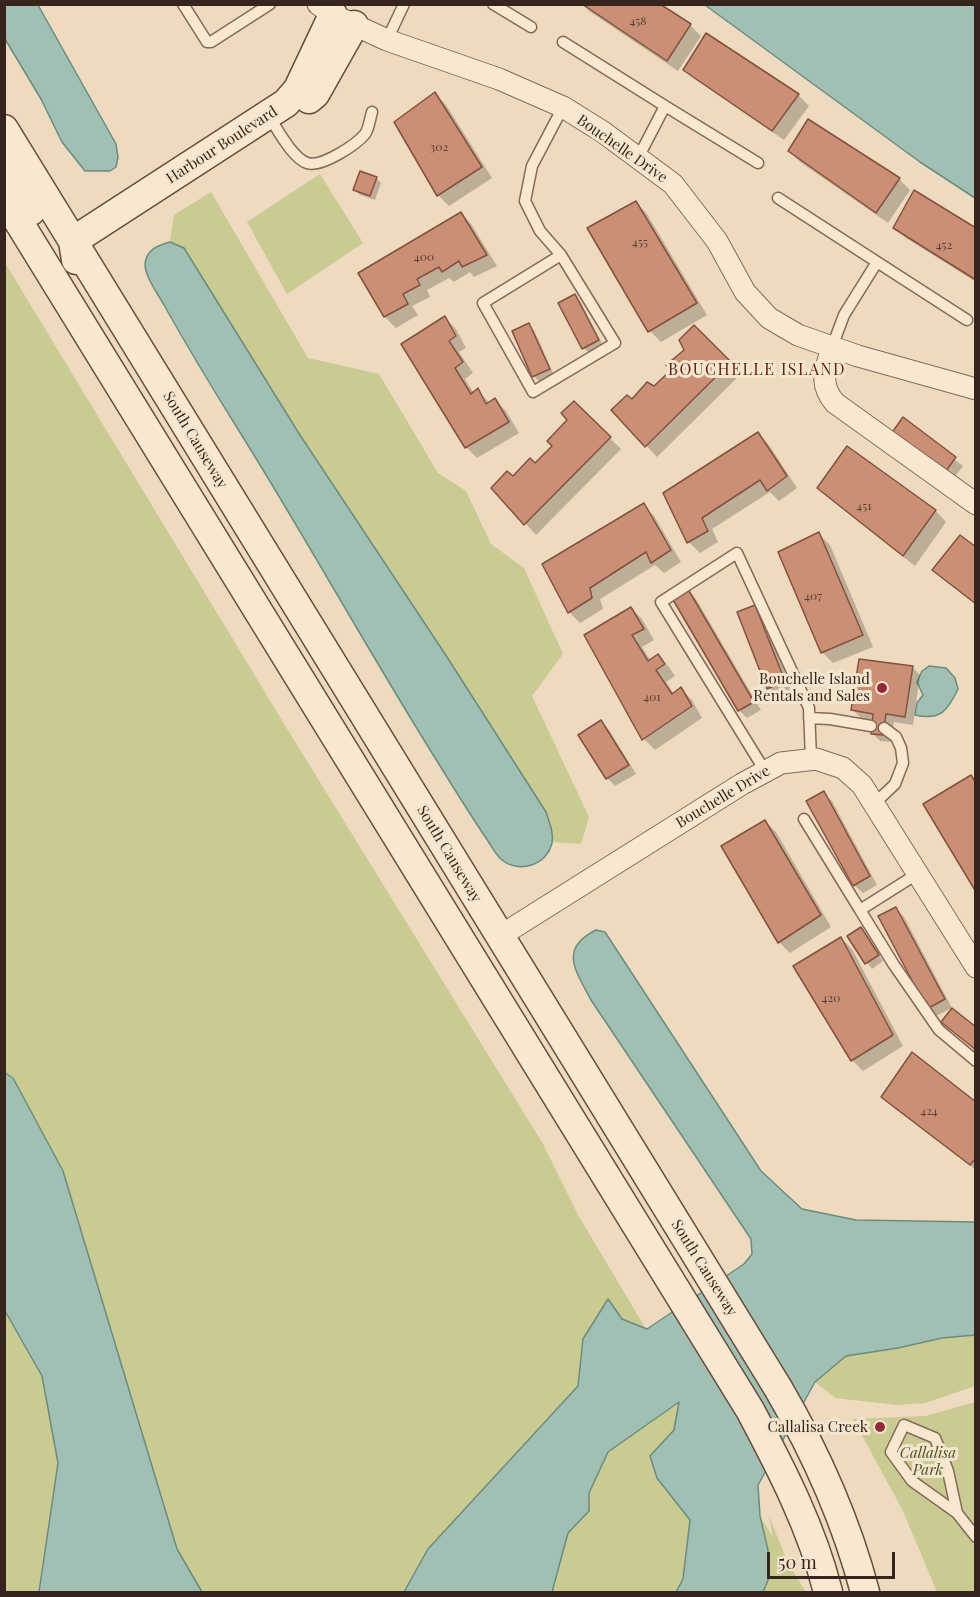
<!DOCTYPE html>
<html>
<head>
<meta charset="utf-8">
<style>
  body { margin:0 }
  #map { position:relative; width:980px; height:1597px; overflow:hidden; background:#eddabf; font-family:"Playfair Display",serif }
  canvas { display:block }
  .frame { position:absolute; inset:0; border:6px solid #35251c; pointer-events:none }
  .scale { position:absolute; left:767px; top:1552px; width:128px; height:27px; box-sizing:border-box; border:3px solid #35251c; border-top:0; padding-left:8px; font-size:18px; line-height:21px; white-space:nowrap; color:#35251c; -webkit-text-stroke:4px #f4e5ce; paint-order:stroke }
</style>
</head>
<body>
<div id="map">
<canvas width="980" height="1597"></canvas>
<div class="frame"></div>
<div class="scale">50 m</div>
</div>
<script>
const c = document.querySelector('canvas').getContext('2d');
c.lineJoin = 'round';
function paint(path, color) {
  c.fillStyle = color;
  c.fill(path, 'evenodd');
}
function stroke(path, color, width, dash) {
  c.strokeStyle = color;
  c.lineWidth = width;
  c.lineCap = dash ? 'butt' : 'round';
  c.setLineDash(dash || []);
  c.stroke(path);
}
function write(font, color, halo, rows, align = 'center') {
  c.font = font + ' "Playfair Display",serif';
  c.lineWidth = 6;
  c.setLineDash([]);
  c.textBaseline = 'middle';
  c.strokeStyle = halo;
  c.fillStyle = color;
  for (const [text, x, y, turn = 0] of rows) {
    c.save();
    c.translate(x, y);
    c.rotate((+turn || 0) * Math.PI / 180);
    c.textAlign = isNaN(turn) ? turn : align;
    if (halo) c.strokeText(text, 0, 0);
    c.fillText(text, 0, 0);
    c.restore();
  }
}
paint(new Path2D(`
  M320,174L363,243L287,294L247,222Z
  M211,192L308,358L379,374L438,473L466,491L491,544L524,568L563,654L532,696L589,817L581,844L552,842V830L447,657L298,432L184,249L170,242L174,215Z
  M4,261L286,727L543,1144L578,1215L646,1329L622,1319L607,1300L583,1339L578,1386L428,1549L404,1592H202L177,1549L63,1171L13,1078L5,1072Z
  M4,1311L42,1376L58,1463L39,1592H5Z
  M975,1314V1386L925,1403L897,1405L835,1398L815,1382L846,1356L898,1348Z
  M680,1402L674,1430L650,1456L657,1478L690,1520L683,1579L676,1592H552L568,1533L589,1511V1493L608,1452Z
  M975,1402V1592H937L902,1509L853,1419L926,1416Z
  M760,1516L773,1537L769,1516L787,1561L806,1592H763C773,1566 766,1543 760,1516Z`), '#caca93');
const water = new Path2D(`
  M5,4L38,5L116,144L118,157L116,167L110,171H85L62,142L41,99L5,39Z
  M705,5H975V198L920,162Z
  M170,242L184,248L298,432L447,657L546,812C549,822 554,832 552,843C547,865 519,874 502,860C495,854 491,845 486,838C469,813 453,787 437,761C368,651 305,536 236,426C211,386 187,346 164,305C158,294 145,277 145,264C146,250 158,245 170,242Z
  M929,666L946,668L955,678L958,689C948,710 941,721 915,715L917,703L923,695L917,682L922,671Z
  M596,930L605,932L761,1171L802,1209L856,1220L975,1222V1335L942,1338L898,1348L846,1356L815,1382L758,1485L760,1516L768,1550L769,1578L763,1592H676L683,1579L690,1520L657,1478L650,1456L674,1430L679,1402L608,1452L589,1493V1511L568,1533L552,1592H404L428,1549L578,1386L583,1339L608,1299L622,1319L647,1329L744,1264L752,1254L751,1239L591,1000C576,971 558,949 596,930Z
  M4,1072L13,1078L63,1171L177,1549L202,1592H39L58,1463L42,1376L5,1311Z`);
paint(water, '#a2bfb3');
stroke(water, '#6a8c7f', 1.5);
paint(new Path2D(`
  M582,4H657L690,25L701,36L678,71L589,11Z
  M685,69L798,95L809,106L784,140L696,80Z
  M435,94L446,105L492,178L449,206L438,195Z
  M789,151L899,179L910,190L888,223L800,162Z
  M376,178L381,183L375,200L360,195L355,190Z
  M636,203L647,214L707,315L661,342L650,331L589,229Z
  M460,213L471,224L497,266L474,277L470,272L454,282L449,278L427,290L430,297L412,306L418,315L396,328L385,317Z
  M895,227L976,229V282L906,238Z
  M575,296L580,301L603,345L589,353L584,348Z
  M445,318L456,329L466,348L459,352L473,373L465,379L474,393L477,390L490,403L495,400L506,411L519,433L477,458L466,447Z
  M529,325L534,330L554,375L539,382L534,376L514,332Z
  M694,327L741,374L657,457L613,410L654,388L673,371L686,350Z
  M574,403L621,449L536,535L493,488L535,465L554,446L570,420Z
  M904,419L963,466L952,481Z
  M758,434L769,445L797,488L779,501L770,492L712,529L718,542L700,553L689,542L665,493Z
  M847,448L936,511L946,522L915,566L830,499L819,488Z
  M643,505L654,516L681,562L664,573L655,565L600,599L603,609L580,623L569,612Z
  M819,534L830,545L873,647L833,663L822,652Z
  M976,549V605L934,570Z
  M688,591L696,599L761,710L747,718L739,710Z
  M755,606L763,615L793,690L777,696L769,688Z
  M631,608L642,619L654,640L642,647L651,661L658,656L669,667L675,676L666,682L674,694L681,689L692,700L702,718L655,750L644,739L586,636Z
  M912,667L920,675L913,725L894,722L891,742L880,741L872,733L874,720L861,718L853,710Z
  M601,722L609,730L636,774L615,786L607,778Z
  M823,793L832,801L877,885L863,893L854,885Z
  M765,822L776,832L831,927L790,953L779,942L723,847Z
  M896,909L904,917L952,1008L936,1016L928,1008Z
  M861,929L883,961L872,969L849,936Z
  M841,938L852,949L903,1046L863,1071L852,1060Z
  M883,1097L976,1104V1170L894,1108Z`), '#0003');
const building = new Path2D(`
  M582,4H660L691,24L667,61Z
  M706,33L799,94L772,131L683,70Z
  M435,92L482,167L437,196L394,122Z
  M808,119L900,178L876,213L788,151Z
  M360,171L377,177L370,196L353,190Z
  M914,190L976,228V280L893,228Z
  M636,201L697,303L648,332L587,228Z
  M461,212L487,255L462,267L459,261L442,272L439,267L417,279L420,285L403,294L408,304L384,317L358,273Z
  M575,294L599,340L582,349L558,303Z
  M445,316L456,336L449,341L463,362L455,368L471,394L478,388L486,404L495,398L509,422L465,448L401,344Z
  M529,323L550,369L532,377L512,331Z
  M694,325L731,362L645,447L611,410L627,395L632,399L647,382L654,386L671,370L666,365L684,350L679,340Z
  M574,401L611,437L524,525L491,488L507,471L513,476L530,458L535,463L552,446L547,441L567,420L561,413Z
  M903,417L956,457L944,474L891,434Z
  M758,432L787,476L767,491L760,480L702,518L708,531L687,543L663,493Z
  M847,446L936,510L903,556L817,488Z
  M644,503L671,550L651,563L646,552L590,588L592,598L568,613L542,564Z
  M819,532L863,635L821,653L778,552Z
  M960,535L976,547V604L932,570Z
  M688,589L754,702L738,711L672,598Z
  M755,605L785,681L767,689L737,612Z
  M631,607L644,629L632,635L648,661L658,654L665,664L656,670L672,694L681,687L692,706L642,740L584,635Z
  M859,659L913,666L905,717L886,714L883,735L871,734L873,714L851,710Z
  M601,720L629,765L606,779L578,735Z
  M971,775L976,783V892L923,804Z
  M824,791L870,876L853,886L806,801Z
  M765,820L821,915L778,943L721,846Z
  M896,907L945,999L927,1009L878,916Z
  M861,927L879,955L865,964L847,936Z
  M841,937L893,1035L851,1061L793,966Z
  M952,1008L976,1027V1050L941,1022Z
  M912,1052L976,1102V1158L970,1165L881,1097Z`);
paint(building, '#cb8f75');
stroke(building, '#84513e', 1.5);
const lane = new Path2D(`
  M183,4L207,42H211L270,4
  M493,4L531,27
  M387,40L404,4
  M563,42L665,106
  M268,115C277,128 292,158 307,163C321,168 356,145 365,134C369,129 370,118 372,112
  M638,158L665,106L758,163
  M778,198L877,262
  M561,255L483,303L533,392L615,343L561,255L540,231L525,201L532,166L563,107
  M832,347L844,315L877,262L967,320
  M809,718L830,719L871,726
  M765,771L661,602L737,553L809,708L811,759
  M874,804L895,784L903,763L901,748L896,737L884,728
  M804,819L860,910
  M917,874L860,910L894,965L939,1030L976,1061
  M957,1513L948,1471L935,1438L904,1425L891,1452L912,1481L957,1513L976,1537`);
const street = new Path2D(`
  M318,4L333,15L387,40L499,79L563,107L603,132L673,184L717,241L745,292L769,318L798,335L858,356L976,389
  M832,347C826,370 818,383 835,403L976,504
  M500,936L742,784L781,763L816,759L843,768L862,785L976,967`);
const secondary = new Path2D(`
  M309,99L315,94L354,25
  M4,129L778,1388C816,1453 846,1520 865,1592
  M4,169L31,211
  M4,198L750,1410C781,1468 812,1528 828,1592
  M76,260L73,241L286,103L298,89L333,15`);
stroke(lane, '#856a58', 13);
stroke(street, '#856a58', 23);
stroke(secondary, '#674c3b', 31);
stroke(lane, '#f8e8d2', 10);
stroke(street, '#f8e8d2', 21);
stroke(secondary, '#f8e8d2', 28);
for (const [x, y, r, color] of [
  [882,688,6,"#932936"],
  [880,1427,6,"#932936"]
]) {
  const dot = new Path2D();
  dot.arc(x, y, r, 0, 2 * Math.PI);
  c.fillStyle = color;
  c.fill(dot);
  stroke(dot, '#f4e5ce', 2);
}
write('12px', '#5a4032', null, [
  ["458",638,21],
  ["302",439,147],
  ["455",640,242],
  ["452",944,245],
  ["400",424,257],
  ["451",864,506],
  ["407",813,596],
  ["401",652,697],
  ["420",831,998],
  ["424",929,1111]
]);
write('15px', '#35251c', '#f4e5ce', [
  ["Harbour Boulevard",222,145,-33],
  ["Bouchelle Drive",622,149,35],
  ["South Causeway",195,440,59],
  ["Bouchelle Drive",723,797,-31],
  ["South Causeway",449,854,59],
  ["South Causeway",704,1268,58]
]);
write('15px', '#35251c', '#f4e5ce', [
  ["Bouchelle Island",870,679],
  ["Rentals and Sales",870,696],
  ["Callalisa Creek",868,1427]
], 'right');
write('italic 15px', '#4b5123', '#f4e5ce', [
  ["Callalisa",928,1453],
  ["Park",928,1470]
]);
c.letterSpacing = '1.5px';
write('16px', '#61221c', '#f4e5ce', [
  ["BOUCHELLE ISLAND",757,370]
]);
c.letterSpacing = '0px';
</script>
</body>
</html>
